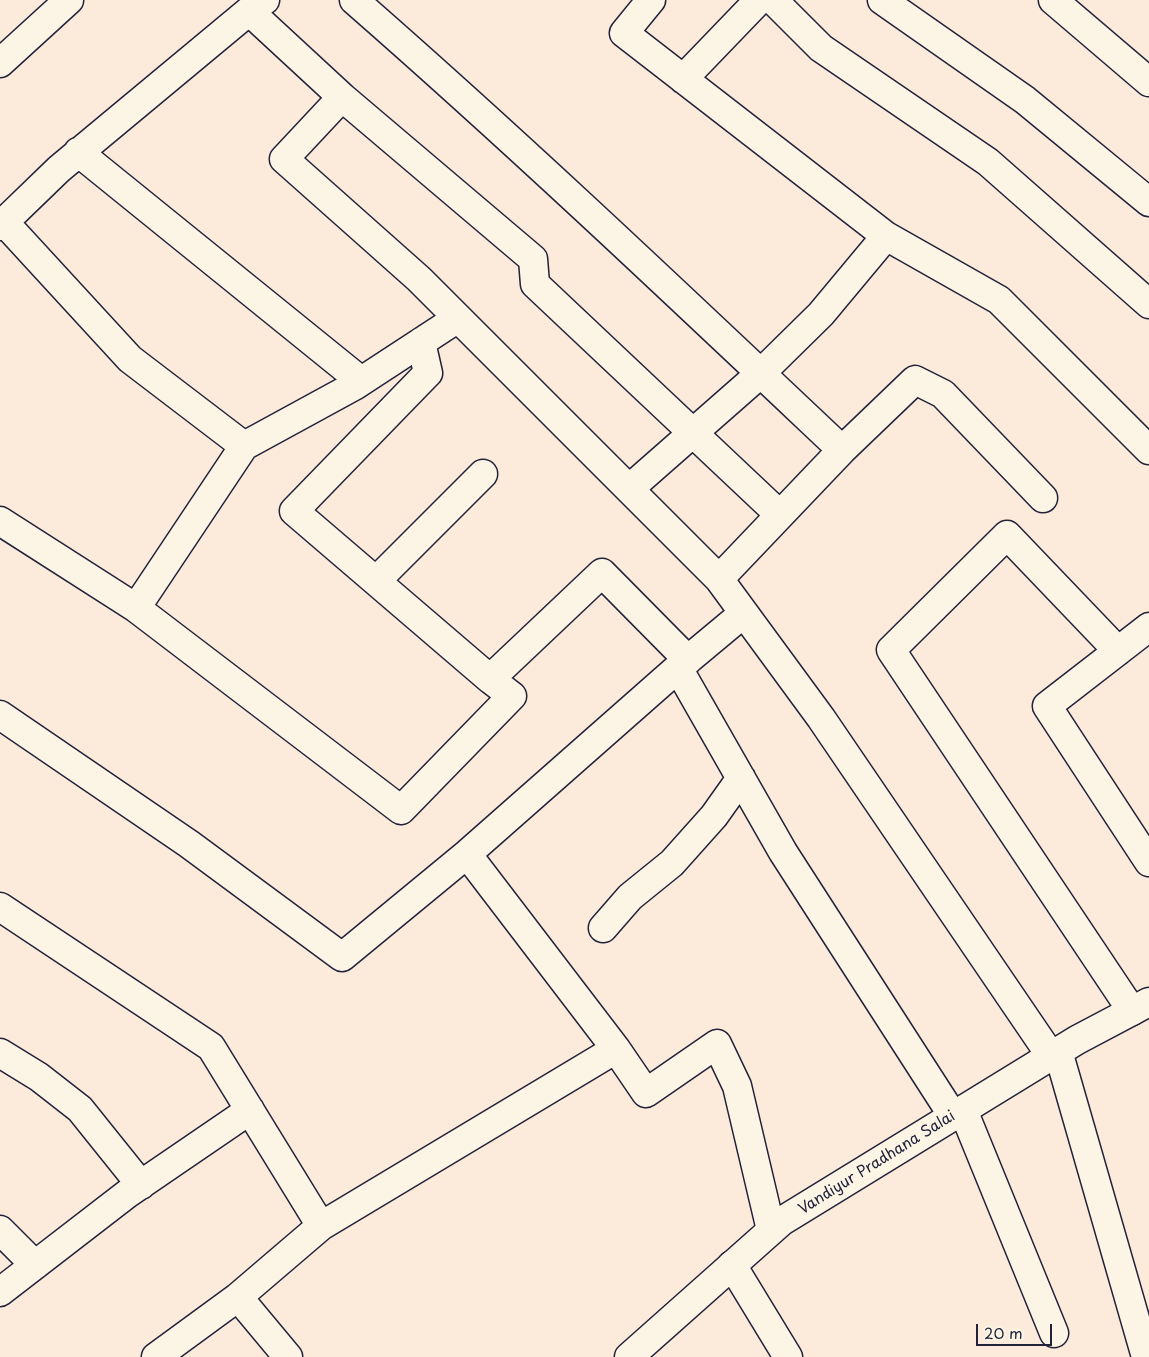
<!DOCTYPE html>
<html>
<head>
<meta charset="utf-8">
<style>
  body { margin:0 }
  #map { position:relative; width:1149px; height:1357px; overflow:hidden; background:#fcebda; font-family:"Playpen Sans",sans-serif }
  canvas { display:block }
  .scale { position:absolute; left:976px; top:1324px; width:76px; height:22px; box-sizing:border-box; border:2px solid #22223b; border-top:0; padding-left:6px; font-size:15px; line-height:18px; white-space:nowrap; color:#22223b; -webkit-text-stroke:4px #fcf5e5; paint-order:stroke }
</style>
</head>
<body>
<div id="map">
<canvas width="1149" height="1357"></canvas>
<div class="scale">20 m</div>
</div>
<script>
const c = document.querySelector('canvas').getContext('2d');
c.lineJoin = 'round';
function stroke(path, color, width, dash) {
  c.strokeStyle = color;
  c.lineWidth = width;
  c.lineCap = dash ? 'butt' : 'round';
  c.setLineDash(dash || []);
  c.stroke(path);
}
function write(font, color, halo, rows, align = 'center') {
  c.font = font + ' "Playpen Sans",sans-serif';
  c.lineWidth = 4;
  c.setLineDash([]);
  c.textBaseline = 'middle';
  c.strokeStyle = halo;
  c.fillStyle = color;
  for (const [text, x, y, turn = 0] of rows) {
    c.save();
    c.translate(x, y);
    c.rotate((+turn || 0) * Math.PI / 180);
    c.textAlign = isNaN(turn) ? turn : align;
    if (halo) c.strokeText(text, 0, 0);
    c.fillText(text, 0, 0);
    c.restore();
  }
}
const minor = new Path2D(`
  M265,0L249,11L342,97L284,159L419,279L719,579
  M354,0C521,146 681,298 842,450L719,579L821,718L1051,1056
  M651,0L624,33L886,236L999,300L1149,450
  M773,0L821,48L988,162L1149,304
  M882,0L1025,100L1149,202
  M1053,0L1149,82
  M0,63L69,0
  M683,79L759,0
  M342,97L533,259L535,284L780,515
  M78,152L361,381
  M4,222L130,359L244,446
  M0,226L59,169L249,11
  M421,342L428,373L294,511L490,679
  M842,450L915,380L943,394L1043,498
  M629,489L761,373L821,314L886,236
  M0,521L136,608L401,810L512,696L490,679L602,573L688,660
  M376,581L483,474
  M136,608L244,446L354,386L458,318
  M744,613L678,668L783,852L953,1116
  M1149,627L1047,706L1149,862
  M1118,651L1007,535L891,650L1132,1011
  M0,715L189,844L342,957L467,854L678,668
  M467,854L616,1049L646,1093L717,1044L737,1086L771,1230
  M0,907L211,1047L321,1226L238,1297L288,1357
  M603,928L630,897L672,863L714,816L741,778
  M1058,1051L1146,1357
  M0,1053L39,1077L80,1109L141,1185
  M963,1110L1054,1333
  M321,1226L616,1049
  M0,1230L35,1265
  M732,1265L788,1357
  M0,1292L127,1194L250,1110
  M156,1357L238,1297`);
const tertiary = new Path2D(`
  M629,1357L782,1221L1077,1040L1149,1002`);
stroke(minor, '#22223b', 31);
stroke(tertiary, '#22223b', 31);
stroke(minor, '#fcf5e5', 28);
stroke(tertiary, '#fcf5e5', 28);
write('15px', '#22223b', '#fcf5e5', [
  ["Vandiyur Pradhana Salai",877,1163,-32]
]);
</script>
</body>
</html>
